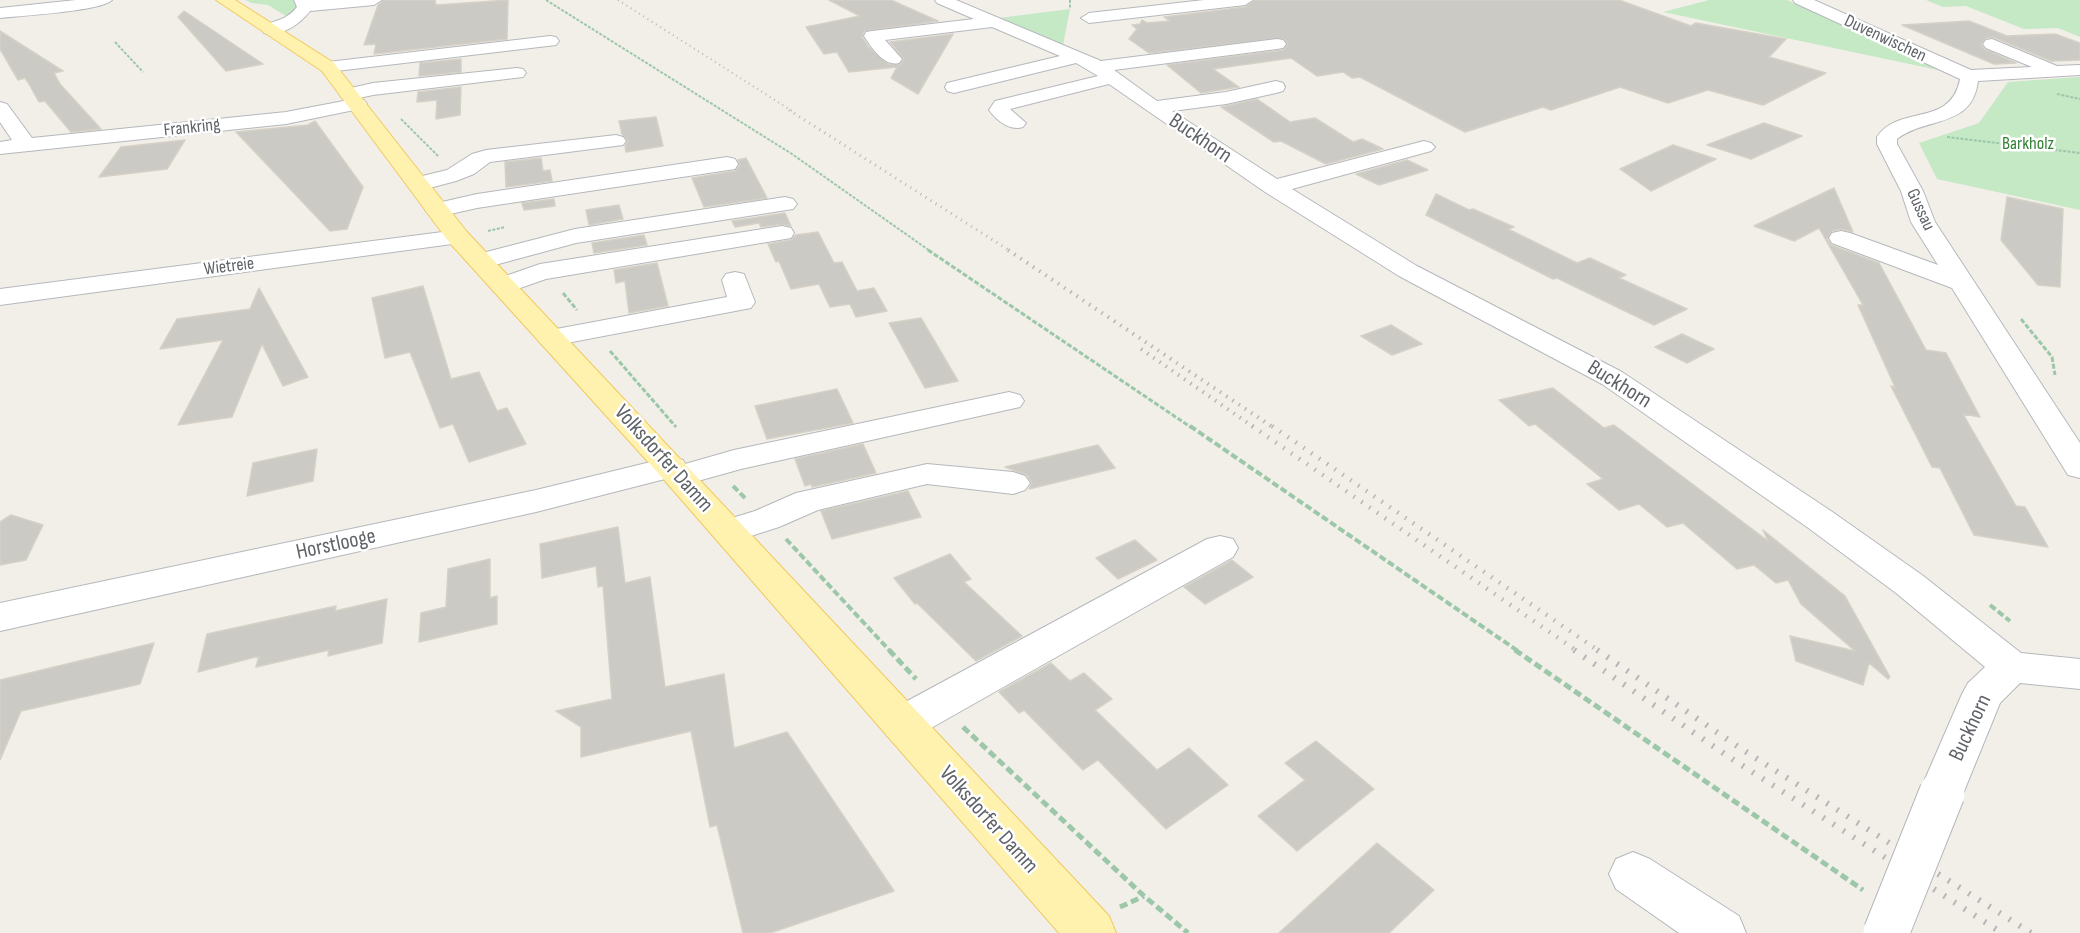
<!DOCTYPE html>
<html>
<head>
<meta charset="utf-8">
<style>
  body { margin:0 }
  canvas { display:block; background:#f1efe8 }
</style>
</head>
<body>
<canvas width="2080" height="933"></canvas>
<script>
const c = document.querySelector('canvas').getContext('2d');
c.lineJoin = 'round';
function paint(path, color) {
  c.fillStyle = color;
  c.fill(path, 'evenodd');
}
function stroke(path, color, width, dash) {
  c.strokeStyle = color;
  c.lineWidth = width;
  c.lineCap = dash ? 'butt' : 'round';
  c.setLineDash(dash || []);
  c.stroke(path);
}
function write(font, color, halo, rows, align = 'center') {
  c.font = font + ' "Sofia Sans Condensed",sans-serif';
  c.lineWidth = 5;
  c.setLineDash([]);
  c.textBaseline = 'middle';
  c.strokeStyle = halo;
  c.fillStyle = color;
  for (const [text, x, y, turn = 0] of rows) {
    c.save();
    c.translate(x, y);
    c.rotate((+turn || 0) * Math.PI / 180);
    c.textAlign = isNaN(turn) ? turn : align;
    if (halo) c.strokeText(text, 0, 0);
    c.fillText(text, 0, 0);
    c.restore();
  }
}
paint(new Path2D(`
  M245,0H302L294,21L268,5L252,3Z
  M1709,0H1787L1938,70L1663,12Z
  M1926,0H2080V37L2058,28L2024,29L1966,6L1943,7Z
  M1070,9L1063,45L999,18Z
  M2080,77V210L1937,179L1919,143L1979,123L2008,82Z`), '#c5e8c5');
const building = new Path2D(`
  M384,0H435L436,5L508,0L507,39L374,54L376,44L364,45L378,5Z
  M829,0H891L938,21L864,31L862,37L869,47L888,64L899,65L904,59L890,42L953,34L918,94L891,78L897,67L849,72L837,52L824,54L806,27L860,16Z
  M1255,0H1619L1691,26L1696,23L1786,39L1769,57L1826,73L1763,105L1708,90L1668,103L1620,87L1551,110L1543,107L1465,132L1360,77L1352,78L1343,72L1317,76L1291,58L1213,69L1239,87L1201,93L1167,65L1283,50L1288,44L1283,38L1149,53L1129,39L1137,29L1132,25L1140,24L1142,20L1147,23L1170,21L1164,17L1245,7Z
  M184,11L263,64L226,71L178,17Z
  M1969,21L2007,36L2055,34L2080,43V60L2051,61L1993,37L1986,38L1981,44L1984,49L2016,63L1994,64L1902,25Z
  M0,31L63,71L54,73L60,84L101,129L71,132L45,101L39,102L29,84L25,78L18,80L0,49Z
  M461,59V72L419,76L420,63Z
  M461,87L460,115L436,119L437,100L417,102L418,92Z
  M1257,99L1290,122L1315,118L1353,142L1362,139L1383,149L1326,164L1281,141L1274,142L1221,107Z
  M656,117L663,146L626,152L625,146L628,141L622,134L619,121Z
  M315,121L363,187L347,229L330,231L236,132L308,125Z
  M1764,123L1802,136L1751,159L1707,145Z
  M185,140L167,169L99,177L121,147Z
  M1673,145L1716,159L1651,191L1620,169Z
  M541,158L543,171L550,170L552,181L506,187L505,162Z
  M746,158L767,198L704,207L692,178L735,171L740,165L738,160Z
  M1407,160L1428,170L1379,185L1356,174Z
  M1834,188L1853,232L1841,229L1832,231L1827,239L1831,245L1879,263L1926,350L1946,353L1980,417L1963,414L2016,506L2025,507L2048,547L1974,535L1940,468L1932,467L1891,386L1895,387L1858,305H1863L1819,228L1794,241L1754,226Z
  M1436,194L1469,210L1473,209L1514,227L1508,229L1577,263L1590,258L1626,275L1619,278L1687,309L1654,325L1557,278L1553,279L1426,215Z
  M2007,197L2063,209L2060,287L2038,285L2001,240Z
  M554,199L555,206L524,210L522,203Z
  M619,205L623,219L589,225L586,210Z
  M785,213L791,226L782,224L761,227L759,223L735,227L732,221Z
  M818,232L834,263L842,262L857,291L874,288L887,311L856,317L850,304L830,307L819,284L791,289L779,261L776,262L768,244L791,240L796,235Z
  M644,235L647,245L594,253L592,243Z
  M657,263L668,306L629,313L625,281L616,283L614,270Z
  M423,286L451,379L479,372L497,411L507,408L526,444L469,462L453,424L440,428L410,352L385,358L372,298Z
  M259,288L308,377L283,386L262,344L232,417L178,425L223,340L160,349L177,319L250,309Z
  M921,318L958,381L925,388L889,323Z
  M1391,325L1422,344L1392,355L1361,336Z
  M1682,334L1714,349L1687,363L1655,347Z
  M1553,388L1604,428L1614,425L1768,541L1763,530L1845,596L1890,677L1888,679L1869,663L1863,685L1796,661L1790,636L1855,651L1801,604L1788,580L1776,583L1754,565L1737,569L1683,523L1667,527L1639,504L1619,510L1587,484L1603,479L1535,424L1529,426L1499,400Z
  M837,389L853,423L767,439L755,406Z
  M863,444L876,473L812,487L811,484L805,486L795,459Z
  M1098,445L1115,468L1029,489L1032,483L1027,475L1005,467Z
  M317,449L313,481L247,496L253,463Z
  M908,491L921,517L832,539L821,511Z
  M11,515L43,525L26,560L0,565V522Z
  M618,527L625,583L650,577L665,687L724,674L734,748L787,732L894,891L770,933H743L717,825L710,827L691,731L581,757V727L556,711L612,699L603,586L598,587L596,566L542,578L540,544Z
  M1135,540L1157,560L1118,579L1096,558Z
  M950,554L971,579L964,582L1022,636L976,661L917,603L915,604L894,578Z
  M490,559V598L497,596V624L419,642L421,613L446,607L448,569Z
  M1232,560L1253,577L1205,604L1184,587Z
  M387,599L382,643L328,656L329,650L256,667L259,656L198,672L207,634L336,606L335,611Z
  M154,643L140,684L21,711L0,760V680Z
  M1051,663L1070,681L1084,673L1112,699L1095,710L1157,770L1189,748L1228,785L1166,829L1098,760L1083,770L1024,710L1019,713L999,692Z
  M1316,741L1374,789L1297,851L1258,816L1305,780L1285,763Z
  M1377,843L1434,890L1389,933H1279Z`);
paint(building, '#cccac5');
stroke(building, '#d6d1c6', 1.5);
const minor = new Path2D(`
  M76,0H112C102,11 19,16 0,18V8Z
  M294,0H382L374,5L310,11C300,24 282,37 264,33L262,29C272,18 283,24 297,7Z
  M935,0H956L1101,61L1277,39L1283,40L1286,44L1283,48L1277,49L1114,70L1157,101L1226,92L1276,81L1283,83L1285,87L1283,91L1276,93L1226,104L1172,111L1277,179L1424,141L1431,143L1435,147L1431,151L1292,189L1417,266L1622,372L1831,511L1922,575L2021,653L2080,659V689L2020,683L2000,703L1958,806L1942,812L1926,806L1919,793L1962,694L1968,683L1985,667L1896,593L1807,527L1602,384L1399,276L1265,192L1109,84L1010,109L1026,123L1023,127C1010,131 997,121 989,110L995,101L1098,76L1076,63L954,93L947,91L945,87L947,83L1060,56L992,27L885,40L902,59L899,63C884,67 872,48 864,36L866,32L872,31L974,19L937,3Z
  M1204,0H1253L1245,5L1089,23L1081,18L1089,13Z
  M1793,0H1814L1971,70L2032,67L1986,48L1983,44L1986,40L1992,39L2057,66L2080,65V75L1978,81C1972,129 1927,116 1897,139V144L1923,191L1935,222L2080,443V478L2068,475L1952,288L1832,243L1829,238L1832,233L1841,231L1850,233L1938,265L1911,222L1901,191L1877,144V137C1899,104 1951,128 1960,79L1795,3Z
  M550,36L556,37L559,41L556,45L328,72L322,71L319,67L322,63L328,62Z
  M517,68L523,69L526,73L523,77L373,95L350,100H364L367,104L364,108L286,124L0,154V142L12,140L0,122V102L7,104L32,138L286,112L349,100L342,98L339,94L342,90L373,83Z
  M616,135L623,137L626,141L623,145L490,162L474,174L456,181L418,191L410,189L407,184L410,179L447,170L472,154L486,150Z
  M727,157L735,159L738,164L735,169L477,208L437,217L429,215L425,210L429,205L477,194Z
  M785,197L793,199L797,204L793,209L576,243L480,269L471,266L467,261L471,256L575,229Z
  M782,226L791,228L794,233L791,238L546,279L503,294L494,292L490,286L494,280L540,264Z
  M458,230L467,232L470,237L467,242L0,305V289Z
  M735,272L744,274L755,302L751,308L551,346L541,344L537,338L541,332L551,330L727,297L722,280L726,274Z
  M1009,392L1020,395L1024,401L1020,407L741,469L680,486L668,483L665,479L536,512L0,631V603L536,490L671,457L683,460L685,464L734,450Z
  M927,464L1013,472L1025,476L1030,483L1025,490L1013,494L927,484L818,510L779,527L729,543L716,539L711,531L716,523L755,511L796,493Z
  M1220,536L1233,539L1238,548L1233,557L917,736L902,741L887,736L881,724L887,712L1207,539Z
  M1633,852L1650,859L1739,916L1746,933H1679L1616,889L1609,874L1616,859Z`);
const major = new Path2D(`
  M216,0H235L334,63L467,232L1109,916L1116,933H1059L659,474L449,242L322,71Z`);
stroke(minor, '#b5b8bc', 2);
stroke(major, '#f2c960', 2);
stroke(new Path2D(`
  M546,0L792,154L930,251
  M1070,0V8
  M115,42L143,72
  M2057,94L2080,99
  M401,119L438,156
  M1947,137L2080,153
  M488,231L505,227`), '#9cc7a9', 2, [3, 1.5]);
stroke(new Path2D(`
  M928,250L1192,428
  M563,293L577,310
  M2021,319L2052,357L2055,375
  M610,351L676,427`), '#9cc7a9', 3, [5, 2]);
stroke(new Path2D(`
  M1190,426L1518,651
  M733,486L745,498
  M786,539L890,651
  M1990,605L2010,621`), '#9cc7a9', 4, [7, 3]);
stroke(new Path2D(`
  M889,650L916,679
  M1515,650L1863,890
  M963,727L1144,896L1188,933
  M1120,907L1144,896`), '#9cc7a9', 5, [8, 4]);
paint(minor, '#fff');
paint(major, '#fff2af');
stroke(new Path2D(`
  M618,0L792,111`), '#b6b7b8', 2, [1, 4]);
stroke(new Path2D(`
  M789,110L1010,251`), '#b6b7b8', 3, [1, 5]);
stroke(new Path2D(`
  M1008,250L1274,428
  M1141,349L1255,428`), '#b6b7b8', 4, [1.5, 6]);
stroke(new Path2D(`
  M1252,426L1577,651
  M1272,426L1599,651`), '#b6b7b8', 4.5, [1.5, 8]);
stroke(new Path2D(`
  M1574,650L1729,757L2002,933
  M1597,650L1740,748L2031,933`), '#b6b7b8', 6, [2, 10]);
const minorBridge = new Path2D(`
  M1886,933L1942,793`);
stroke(minorBridge, '#b5b8bc', 47, []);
stroke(minorBridge, '#fff', 45);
write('18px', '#5f6368', '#fff', [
  ["Duvenwischen",1885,39,25],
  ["Frankring",192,128,-6],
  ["Gussau",1920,210,65],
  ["Wietreie",229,267,-7]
]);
write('18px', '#348238', '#fff', [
  ["Barkholz",2028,144]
]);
write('22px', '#5f6368', '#fff', [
  ["Buckhorn",1200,139,34],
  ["Buckhorn",1619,385,32],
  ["Volksdorfer Damm",663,459,48],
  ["Horstlooge",336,545,-12],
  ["Buckhorn",1971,728,-65],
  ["Volksdorfer Damm",988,820,48]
]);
</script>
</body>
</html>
